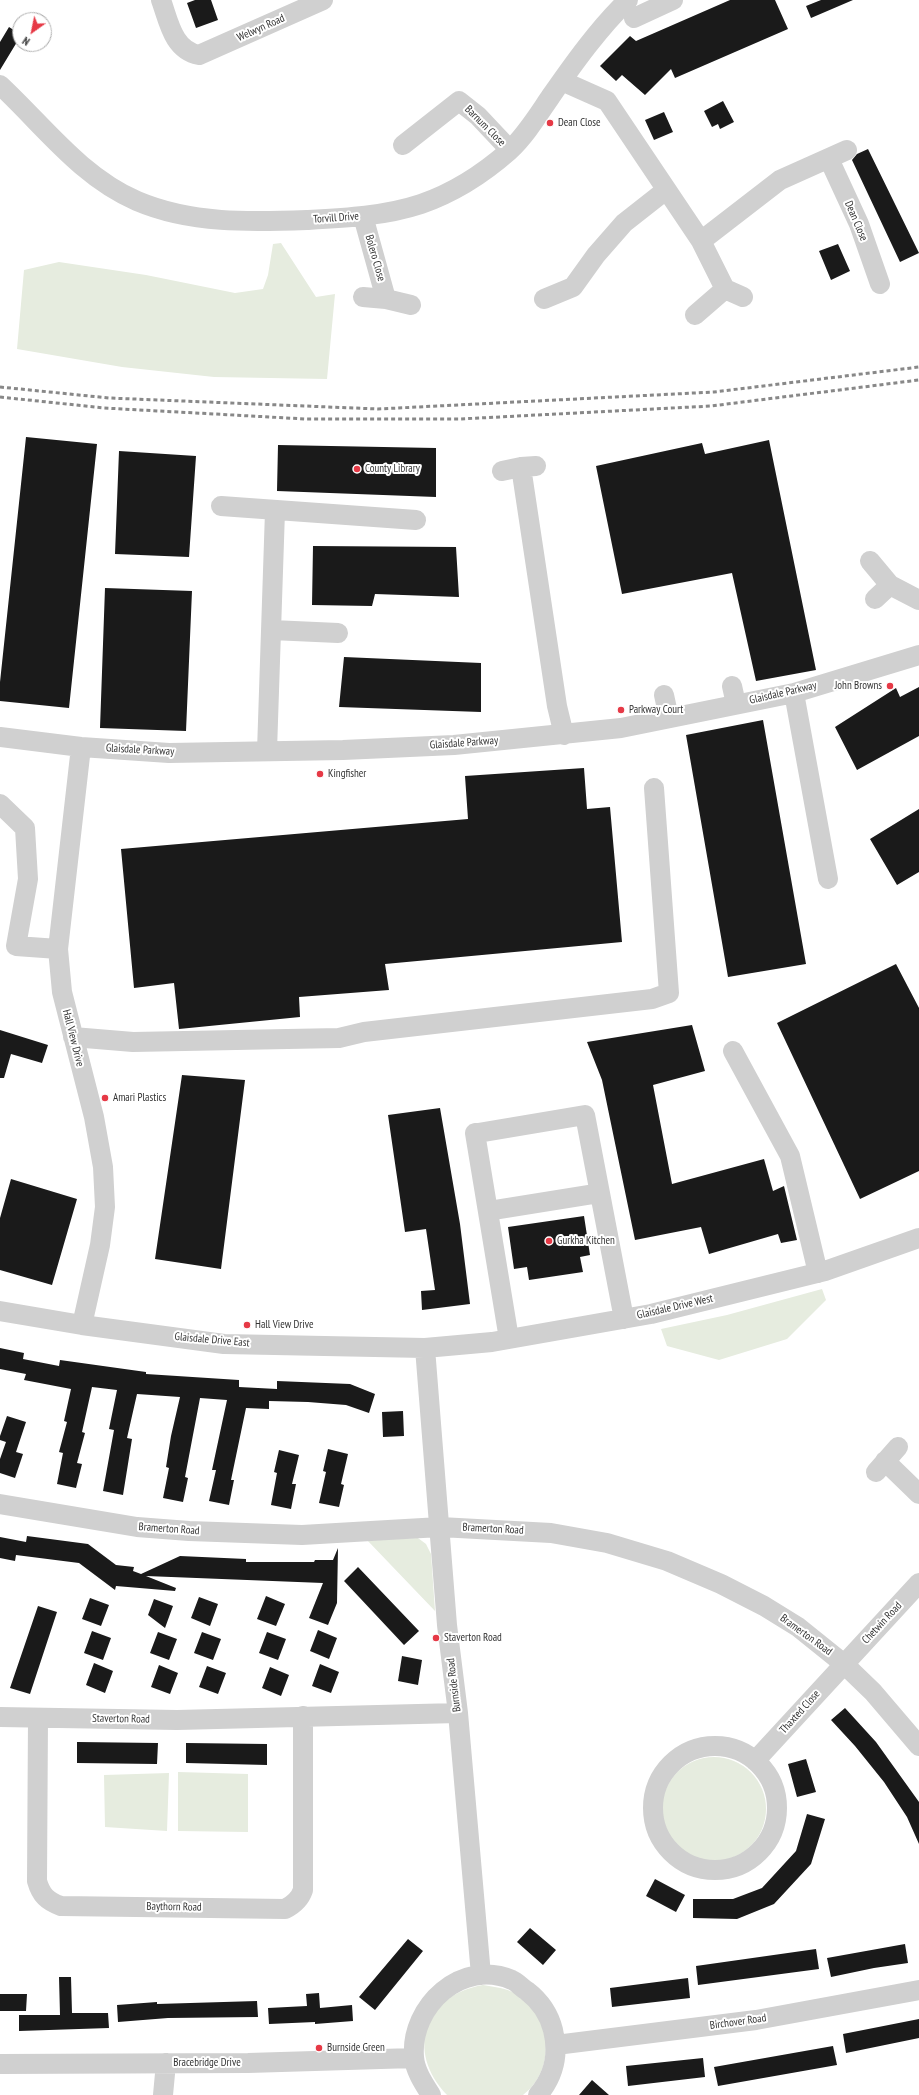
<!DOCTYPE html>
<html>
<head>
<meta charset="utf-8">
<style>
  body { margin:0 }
  #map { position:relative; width:919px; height:2095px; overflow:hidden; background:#fff; font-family:"PT Sans Narrow",sans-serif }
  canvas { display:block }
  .north { position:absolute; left:12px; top:12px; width:40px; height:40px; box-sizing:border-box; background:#fff; border:1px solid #adadad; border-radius:50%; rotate:213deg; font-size:11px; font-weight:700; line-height:16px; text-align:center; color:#333 }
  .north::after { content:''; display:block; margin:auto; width:14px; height:18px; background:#e63946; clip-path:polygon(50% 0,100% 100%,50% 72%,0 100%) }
</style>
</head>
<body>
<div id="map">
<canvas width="919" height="2095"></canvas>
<div class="north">N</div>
</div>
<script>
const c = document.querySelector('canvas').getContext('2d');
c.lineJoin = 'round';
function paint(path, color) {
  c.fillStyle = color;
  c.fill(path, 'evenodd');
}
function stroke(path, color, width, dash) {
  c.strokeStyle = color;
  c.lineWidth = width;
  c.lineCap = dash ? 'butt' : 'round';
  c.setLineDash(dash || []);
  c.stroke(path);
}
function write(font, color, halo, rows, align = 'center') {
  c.font = font + ' "PT Sans Narrow",sans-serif';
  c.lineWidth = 4;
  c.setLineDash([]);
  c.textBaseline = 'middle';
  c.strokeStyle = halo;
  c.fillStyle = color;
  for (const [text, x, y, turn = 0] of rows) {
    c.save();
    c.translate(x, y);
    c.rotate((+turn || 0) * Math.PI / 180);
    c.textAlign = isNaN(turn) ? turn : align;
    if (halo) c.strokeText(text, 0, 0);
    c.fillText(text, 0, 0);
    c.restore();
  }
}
paint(new Path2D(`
  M281,243L316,297L335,294L327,379L214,377L122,367L17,349L24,270L59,262L146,275L235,293L263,289L268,275L273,244Z
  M822,1289L826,1300L787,1339L719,1360L667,1346L661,1329L727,1315Z
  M418,1538L426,1544L431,1554L435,1611L367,1540Z
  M662 1809a52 52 0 1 1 104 0a52 52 0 1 1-104 0Z
  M178,1772L248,1774V1832L178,1831Z
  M169,1773L167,1831L105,1827L104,1775Z
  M483,1985C495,1987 506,1988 516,1994C552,2014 557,2070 523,2095H447C405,2051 424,1995 483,1985Z`), '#e6ecdf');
paint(new Path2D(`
  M195,0H211L218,20L196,28L187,3Z
  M730,0H775L788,29L675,78L671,69L645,95L622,75L616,81L600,66L630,36L636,41Z
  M821,0H853L811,18L806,6Z
  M9,27L20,34V37L0,70V42Z
  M723,101L734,122L720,129L718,124L712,127L704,111Z
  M664,112L673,132L654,140L645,120Z
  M868,149L919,253L900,262L852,160L857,154Z
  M838,244L850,271L831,280L819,251Z
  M26,437L97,444L69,708L0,701V682Z
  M769,440L816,670L756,681L732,573L622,594L596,466L702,443L705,454Z
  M278,445L436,448V497L277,491Z
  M119,451L196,456L189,557L115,554Z
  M313,546L456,547L459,597L375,594L372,606L312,605Z
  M105,588L192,591L186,731L100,728Z
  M344,657L481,663V712L339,707Z
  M919,687V736L857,770L835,727L896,688L900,697Z
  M763,720L806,964L728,977L686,735Z
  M584,768L587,809L610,807L622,942L385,964L389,990L299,997L300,1017L179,1029L174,983L134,988L121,849L468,819L465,776Z
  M919,809V872L897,885L870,839Z
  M896,964L919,1008V1171L860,1199L777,1023Z
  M692,1025L705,1071L653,1085L672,1184L764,1159L773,1191L784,1186L797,1240L781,1243L778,1234L709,1254L701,1227L635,1240L602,1080L587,1042Z
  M0,1030L48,1045L42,1063L11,1054L4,1078H0Z
  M182,1075L245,1080L221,1269L155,1259Z
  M440,1108L460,1224L470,1304L422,1310L421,1291L435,1290L426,1229L405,1232L388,1115Z
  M11,1179L77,1199L52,1285L0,1270V1218Z
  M584,1216L590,1255L580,1257L583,1272L529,1280L527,1267L514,1269L508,1227Z
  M0,1348L24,1353L23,1359L59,1366L60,1360L146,1372V1374L239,1380V1387L277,1389V1381L350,1384L375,1394L369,1413L346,1405L308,1402L269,1401V1409L246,1408L231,1480H234L229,1505L209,1501L216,1470H212L227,1400L200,1398L185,1477L188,1478L183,1502L163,1498L169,1468L166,1467L171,1436L180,1397L137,1394L127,1438L132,1439L123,1495L103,1491L114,1430L109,1429L117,1390L92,1387L82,1432L85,1433L77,1463L82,1464L76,1488L57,1484L63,1453L59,1452L67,1422L64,1421L71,1389L24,1380L26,1374L0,1369Z
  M403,1411L404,1436L383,1437L382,1412Z
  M7,1416L26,1422L16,1452L23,1454L15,1478L0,1473V1459L6,1442L0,1440V1436Z
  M328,1449L348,1454L341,1484L344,1485L339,1507L319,1503L326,1472L323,1471Z
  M279,1450L299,1455L292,1484H296L291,1509L271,1505L277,1473L274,1472Z
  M27,1536L88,1544L116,1565L134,1567L133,1571L141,1574L180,1556L246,1559V1562H314L315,1560H333L338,1548L337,1603L328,1625L309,1618L323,1583L146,1576L176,1588L175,1591L116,1586L115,1590L79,1563L16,1555L15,1561L0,1558V1537L26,1542Z
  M358,1567L419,1631L404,1645L344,1581Z
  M266,1596L285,1604L276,1626L257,1619Z
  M199,1597L218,1604L210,1626L191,1618Z
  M90,1598L109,1605L101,1626L82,1619Z
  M154,1599L173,1606L165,1628L148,1615Z
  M38,1606L57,1612L30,1694L10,1688Z
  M318,1630L337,1638L329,1659L310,1651Z
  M92,1631L111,1638L103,1660L84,1653Z
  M158,1632L177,1639L169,1660L150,1653Z
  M202,1632L221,1639L213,1660L194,1653Z
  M267,1632L286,1639L278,1660L259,1653Z
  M402,1656L422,1660L418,1685L398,1681Z
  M94,1663L113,1671L105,1693L86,1685Z
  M320,1664L339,1672L331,1693L312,1686Z
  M159,1665L178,1673L170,1694L151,1687Z
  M207,1666L226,1673L218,1694L199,1687Z
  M270,1667L289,1675L281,1696L262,1688Z
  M845,1708L876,1742L919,1802V1844L907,1817L884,1782L855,1746L831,1720Z
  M77,1742L158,1743L157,1764L77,1763Z
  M186,1743L267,1744V1765L186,1763Z
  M806,1759L816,1792L797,1797L788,1764Z
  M807,1814L825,1819L811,1864L774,1904L737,1919L693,1918V1899H733L762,1888L796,1851Z
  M655,1879L685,1895L676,1912L646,1896Z
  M530,1928L556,1950L543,1965L517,1942Z
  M408,1939L423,1951L375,2010L359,1997Z
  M905,1944L908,1963L874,1968L831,1977L827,1958Z
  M816,1949L819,1969L698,1985L696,1966Z
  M59,1977H71L72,2013H108L109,2028L19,2031V2015H60Z
  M688,1978L690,1998L612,2007L610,1988Z
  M319,1993L320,2008L352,2005L353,2021L315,2024V2022L269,2024L268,2008L307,2006L306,1994Z
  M0,1994H27L26,2011H0Z
  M257,2001L258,2017L168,2018L118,2022L117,2005L157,2002V2004Z
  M919,2019V2038L846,2053L843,2034Z
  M833,2046L837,2065L718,2086L714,2067Z
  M703,2058L705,2077L628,2086L626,2066Z
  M592,2080L609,2095H579Z`), '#1a1a1a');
stroke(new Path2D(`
  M161,0C169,22 173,50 199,55L323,0
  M634,18L673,0
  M562,81L607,101L701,241L780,180L847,150
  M0,85C44,126 80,176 137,201C191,224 250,222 307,220C345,218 385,216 421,204C453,193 484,173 509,151C526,135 538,115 551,96C574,63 599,28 628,0
  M403,145L459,101L478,116L510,150
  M829,159L859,224L880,284
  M363,216L386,299L411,305
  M701,241L725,289L743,297
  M363,297L386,299
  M544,299L573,287L596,255L624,223L666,190
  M695,315L725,289
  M521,467L557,706L564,735
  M502,471L521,467L536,466
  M221,506L416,520
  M870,561L890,585L919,600
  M875,599L890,585
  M272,630L338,633
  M732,686L736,704
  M794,693L828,879
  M664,695L669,718
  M0,737L81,747L169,753L343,750L454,745L621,728L794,693L919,655
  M81,747L58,949L62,992L94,1117L103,1167L105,1207L100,1245L82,1325
  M267,751L275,511
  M0,804L25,828L28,879L16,946L58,949
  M73,1037L133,1042L339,1038L364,1032L652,999L669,993L654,788
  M733,1051L790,1156L818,1273
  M488,1211L600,1193
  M0,1311L82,1325L224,1344L425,1348L492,1342L651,1314L825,1271L919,1238
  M509,1339L475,1133H478L585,1115L624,1319
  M425,1348L447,1625L458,1713L481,1975
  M885,1461L919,1494
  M876,1472L898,1447
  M0,1504L137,1527L189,1531L302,1535L440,1527L551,1533L607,1543L667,1561L721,1584L764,1606L798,1627L844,1664L873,1692L919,1746
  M0,1717L177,1720L458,1713
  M38,1718L37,1881C41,1895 47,1901 61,1906L285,1909C293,1905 300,1899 303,1890V1716
  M653 1808a62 62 0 1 1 124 0a62 62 0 1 1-124 0Z
  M755,1761L919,1583
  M556,2045L756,2020L919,1990
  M0,2064L248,2063L414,2058
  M163,2095L166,2063
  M431,2095C424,2084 415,2071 414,2057C410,2006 462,1958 512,1980C517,1982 522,1988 527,1991C540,2001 549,2014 553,2030C559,2054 554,2076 538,2095`), '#d0d0d0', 20);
stroke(new Path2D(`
  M0,387L109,398L378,409L714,392L919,367
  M0,397L104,408L306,419H460L711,406L919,380`), '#888', 3, [4, 3]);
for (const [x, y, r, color] of [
  [550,123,4,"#e63946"],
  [357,469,4,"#e63946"],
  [890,686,4,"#e63946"],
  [621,710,4,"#e63946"],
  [320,774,4,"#e63946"],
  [105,1098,4,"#e63946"],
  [549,1241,4,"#e63946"],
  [247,1325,4,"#e63946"],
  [436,1638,4,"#e63946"],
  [319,2048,4,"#e63946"]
]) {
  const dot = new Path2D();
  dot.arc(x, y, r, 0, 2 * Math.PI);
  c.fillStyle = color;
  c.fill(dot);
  stroke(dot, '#fff', 1.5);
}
write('11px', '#333', '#fff', [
  ["Welwyn Road",261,28,-24],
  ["Barnum Close",485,126,45],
  ["Torvill Drive",336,218,-4],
  ["Dean Close",856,221,67],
  ["Bolero Close",375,258,74],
  ["Glaisdale Parkway",783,693,-13],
  ["Glaisdale Parkway",464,743,-4],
  ["Glaisdale Parkway",140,750,3],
  ["Hall View Drive",73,1038,76],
  ["Glaisdale Drive West",675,1307,-13],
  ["Glaisdale Drive East",212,1340,5],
  ["Bramerton Road",169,1529,4],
  ["Bramerton Road",493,1529,3],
  ["Chetwin Road",882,1623,-47],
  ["Bramerton Road",806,1635,36],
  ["Burnside Road",454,1685,-97],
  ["Thaxted Close",800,1712,-48],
  ["Staverton Road",121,1719,1],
  ["Baythorn Road",174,1907,1],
  ["Birchover Road",738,2022,-8],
  ["Bracebridge Drive",207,2063]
]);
write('11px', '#333', '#fff', [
  ["Dean Close",558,123],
  ["County Library",365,469],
  ["John Browns",882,686,"right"],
  ["Parkway Court",629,710],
  ["Kingfisher",328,774],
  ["Amari Plastics",113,1098],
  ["Gurkha Kitchen",557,1241],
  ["Hall View Drive",255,1325],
  ["Staverton Road",444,1638],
  ["Burnside Green",327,2048]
], 'left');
</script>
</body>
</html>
